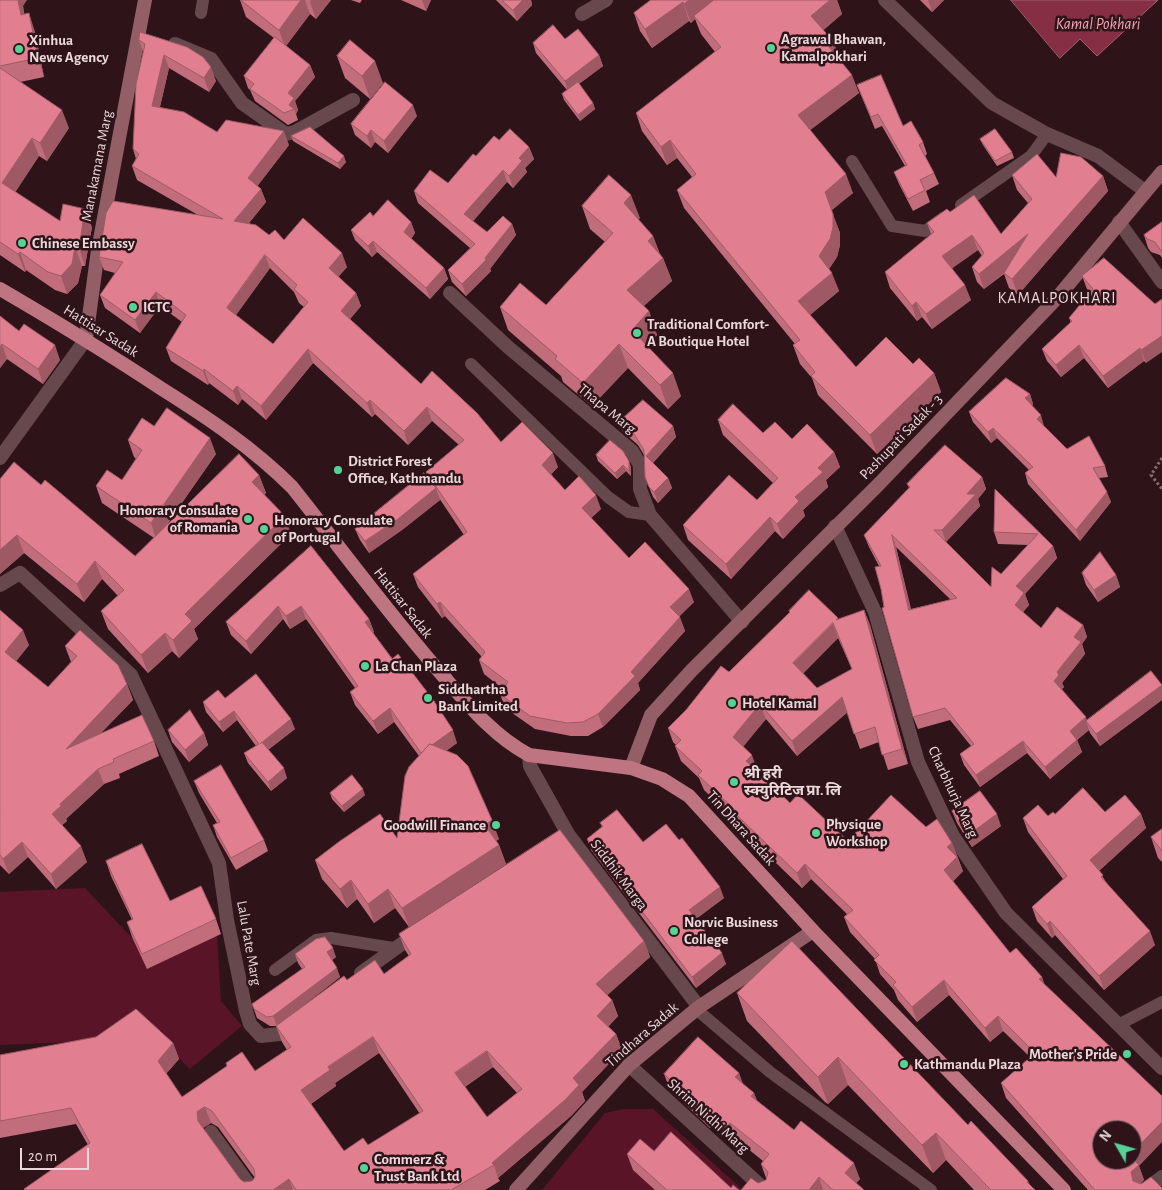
<!DOCTYPE html>
<html>
<head>
<meta charset="utf-8">
<style>
  body { margin:0 }
  #map { position:relative; width:1162px; height:1190px; overflow:hidden; background:#2e1419; font-family:"Alegreya Sans",sans-serif }
  canvas { display:block }
  .north { position:absolute; left:1092px; top:1120px; width:50px; height:50px; box-sizing:border-box; background:#2e1419; border:1px solid #7a6266; border-radius:50%; rotate:308deg; font-size:14px; font-weight:700; line-height:20px; text-align:center; color:#ebd8da }
  .north::after { content:''; display:block; margin:auto; width:18px; height:22px; background:#53d396; clip-path:polygon(50% 0,100% 100%,50% 72%,0 100%) }
  .scale { position:absolute; left:20px; top:1148px; width:69px; height:22px; box-sizing:border-box; border:2px solid #ebd8da; border-top:0; padding-left:6px; font-size:15px; line-height:18px; white-space:nowrap; color:#ebd8da; -webkit-text-stroke:4px #2e1419; paint-order:stroke }
</style>
</head>
<body>
<div id="map">
<canvas width="1162" height="1190"></canvas>
<div class="north">N</div>
<div class="scale">20 m</div>
</div>
<script>
const c = document.querySelector('canvas').getContext('2d');
c.lineJoin = 'round';
function paint(path, color) {
  c.fillStyle = color;
  c.fill(path, 'evenodd');
}
function stroke(path, color, width, dash) {
  c.strokeStyle = color;
  c.lineWidth = width;
  c.lineCap = dash ? 'butt' : 'round';
  c.setLineDash(dash || []);
  c.stroke(path);
}
function write(font, color, halo, rows, align = 'center') {
  c.font = font + ' "Alegreya Sans","Noto Sans Devanagari",sans-serif';
  c.lineWidth = 5;
  c.setLineDash([]);
  c.textBaseline = 'middle';
  c.strokeStyle = halo;
  c.fillStyle = color;
  for (const [text, x, y, turn = 0] of rows) {
    c.save();
    c.translate(x, y);
    c.rotate((+turn || 0) * Math.PI / 180);
    c.textAlign = isNaN(turn) ? turn : align;
    if (halo) c.strokeText(text, 0, 0);
    c.fillText(text, 0, 0);
    c.restore();
  }
}
paint(new Path2D(`
  M85,888L145,952L217,935L221,1001L242,1026L190,1069L139,1020L97,1041L0,1045V892Z
  M624,1109H653L743,1190H542L605,1113Z`), '#591527');
const water = new Path2D(`
  M1011,0H1158L1097,56L1080,39L1060,58Z`);
paint(water, '#862e43');
stroke(water, '#a46170', 1);
stroke(new Path2D(`
  M1162,458L1151,475L1162,489`), '#846e71', 3, [2.5, 2.5]);
stroke(new Path2D(`
  M201,13L203,0
  M852,161L892,226L925,231L943,218
  M961,205L1031,156L1047,134
  M471,364L608,497L629,512L650,515
  M275,970L316,940L331,938L393,948
  M696,1009L770,1072L931,1190
  M1118,1025L1162,1002`), '#67484c', 12);
stroke(new Path2D(`
  M885,0L992,103L1047,134L1098,156L1145,191
  M582,14L606,0
  M175,44L211,59L242,103L286,134L295,132L353,100
  M1119,222L1162,282
  M450,293L508,347L632,451L640,465V489L650,515L742,622
  M0,458L86,339
  M835,526L875,612L918,762L953,836L1006,913L1162,1068
  M0,585L20,573L131,675L219,863L227,920L246,1011L250,1024L261,1036L280,1034L294,1024
  M529,755L530,766L568,834L699,1007
  M361,973L417,933
  M629,1065L765,1190
  M211,1132L253,1190
  M1145,1190L1162,1177`), '#67484c', 14);
stroke(new Path2D(`
  M86,339L98,250L145,0
  M631,768L651,715L692,670L879,484L1057,298L1162,172
  M516,1190L629,1065L699,1007L813,931`), '#935e66', 14);
stroke(new Path2D(`
  M0,289C55,321 109,354 162,389C208,418 253,448 292,487C343,551 391,617 445,678C470,707 495,737 529,755L631,768L662,779L689,796L813,931L1064,1190`), '#bf7581', 14);
paint(new Path2D(`
  M0,0L23,6L24,14L35,32L44,77L20,82L69,128L47,161L39,156L15,192L60,221L92,227L85,266H82L78,283L67,294L55,290L26,270L25,272L0,255Z
  M240,0H331L316,19L310,14L286,46L310,65L315,77L295,101L298,110L296,114L298,120L288,125L255,101L250,90L248,88L244,76L274,38L246,17Z
  M351,0H362L360,3Z
  M401,0H431L426,11Z
  M496,0H531L532,5L517,21Z
  M651,0H837L842,14L823,30L859,93L810,130L853,193L831,210L840,233V245L837,257L829,269L839,291L810,315L856,367L913,364L934,373L941,392L877,454L818,395L812,378L800,364L793,345L795,344L684,208L677,190L692,177L677,158L667,165L642,131L636,113L715,52L701,34L695,19L691,23L689,21L652,48L640,31L634,13Z
  M920,0H944L932,12Z
  M565,39L599,55L603,66L579,84L593,103L595,109L580,121L564,100L562,94L567,90L536,53L533,43Z
  M139,40L216,81L209,92L169,68L160,107L217,132L289,145L257,186L261,189L266,202L249,223L269,235L284,240L347,267L338,277L356,293L361,306L350,319L421,384L501,442L558,467L551,474L565,490L601,509L591,518L629,558L694,602L679,616L685,631L638,683L640,690L603,727L588,736H571L535,729L505,708L500,694L503,689L484,674L479,660L482,657L445,616L442,618L418,587L413,574L464,535L439,498L440,500L402,530L369,553L360,540L355,529L429,479L426,472L459,445L432,421L408,445L375,414L372,417L313,363L266,420L242,399L238,405L209,383L208,385L171,361L166,348L182,322L160,306L140,333L105,308L100,295L115,273L104,270L99,257L198,215L137,180L132,166L136,159L133,149L143,52ZM270,268L294,292L299,303L304,307L273,344L236,315Z
  M337,56L383,83L370,99L345,78Z
  M857,85L903,126L923,142L927,154L925,156L934,173L939,184L926,191L930,202L913,211L899,184L894,172L905,166L882,126L875,129Z
  M417,116L388,153L375,142L371,148L355,135L351,124Z
  M291,136L346,162L340,169L293,141Z
  M980,139L1012,152L1014,158L997,166L983,145Z
  M499,140L529,147L534,159L525,168L527,172L513,188L507,182L473,221L487,232L512,224L516,235L490,269L491,271L466,296L452,282L448,270L470,248L418,203L414,191L448,183Z
  M1012,175L1056,177L1103,176L1108,191L1018,295L1009,288L1004,274L984,289L977,282L972,267L982,256L978,250L952,268L971,300L932,329L922,317L917,321L890,288L885,272L931,234L927,223L950,212L1001,234L1028,203L1017,190Z
  M582,206L640,218L638,219L653,236L660,254L663,258L672,281L643,306L649,311L657,335L647,346L681,396L668,409L628,368L592,406L563,382L561,376L508,330L500,307L546,305L605,242L590,229Z
  M373,216L411,222L415,233L411,239L444,268L448,279L430,299L377,252L372,257L355,240L351,230Z
  M1162,222V258L1160,255L1151,252L1148,248L1144,235Z
  M1082,276L1155,304L1146,363L1144,361L1108,388L1084,358L1061,377L1047,361L1042,349L1071,323L1069,318L1090,293L1087,289Z
  M0,316L19,331L60,360L43,384L7,359L0,368Z
  M1030,394L1033,404L1032,406L1044,426L1067,449L1105,466L1108,477L1099,478L1111,502L1080,541L1028,484L1025,473L1029,470L997,438L991,443L973,422L969,412Z
  M718,420L763,433L792,439L834,452L840,467L826,480L828,487L803,510L805,516L783,539L775,531L731,579L688,540L683,525L757,500L773,483L723,435Z
  M619,422L673,426L676,437L653,463L668,478L672,488L658,503L653,497L645,477L644,455L638,445L623,432Z
  M154,426L216,454L166,526L259,475L266,493L264,495L291,534L194,629L198,639L179,658L172,651L148,673L108,629L101,611L118,596L102,579L84,602L24,553L0,574V479L41,485L135,556L154,538L102,503L96,486L122,480L136,459L134,457L128,440Z
  M596,455L631,467V476L626,471L617,479L598,461Z
  M982,477L986,489L978,499L980,506L946,542L991,587L1001,574L1028,545L998,544L994,532L995,489L1053,546L1057,558L1025,594L1029,605L1023,612L1041,628L1083,625L1087,637L1082,644L1085,654L1062,683L1064,687L1062,689L1087,721L1162,684V700L1100,746L1090,733L1089,730L1077,740L1082,752L1050,779L1027,753L980,787L964,765L960,754L971,746L950,720L918,729L913,717L884,607L879,566L869,547L864,535L909,488L907,484ZM896,547L951,600L911,609Z
  M311,546L369,619L374,632L373,633L457,743L446,751L499,839L496,841L499,845L506,864L409,927L395,908L374,923L357,899L347,908L322,879L315,860L397,838L419,756L394,722L378,734L355,705L350,692L355,688L306,619L290,629L283,619L251,654L231,635L226,622Z
  M1082,573L1116,575L1120,587L1098,602L1086,585Z
  M0,610L29,645L16,661L48,687L71,662L65,646L127,684L133,700L101,733L154,741L159,756L119,774L120,778L104,784L66,819L67,821L62,825L87,862L56,889L28,857L9,874L0,865Z
  M864,610L870,625L908,764L888,770L879,742L860,749L847,712L797,756L766,719L743,746L757,769L756,771L776,790L790,803L848,841L926,827L952,843L963,871L953,881L1010,953L1042,977L1044,984L1139,1166L1144,1180L1140,1183L1162,1190H1088L1006,1098L1001,1083L1030,1057L1003,1031L990,1042L949,995L917,1022L898,1000L894,990L880,974L875,959L850,932L844,917L847,914L811,879L802,888L750,838L739,826L737,822L704,790L699,778L681,761L675,746L676,745L673,742L668,728L729,672L789,613V611L838,618V619ZM838,638L852,669L817,688L803,673Z
  M225,698L295,729L268,750L287,778L271,791L248,763L244,753L256,746L237,720L223,732L206,712L203,702Z
  M168,730L204,733L208,745L189,762L172,742Z
  M194,781L264,840L268,851L236,870L217,837L213,825L217,823L199,793Z
  M330,793L365,795L344,812L332,799Z
  M952,811L1001,826L972,847L957,823Z
  M1105,812L1141,814L1146,828L1099,871L1106,882L1155,945L1104,990L1055,935L1052,938L1037,921L1032,907L1063,879L1028,832L1023,818L1048,816L1055,814Z
  M600,823L643,842L724,898L696,919L726,964L696,988L591,850L587,839L602,827Z
  M1162,829V862L1158,858L1151,837Z
  M106,861L170,901L216,919L221,934L147,969L132,937L127,922L132,920L111,876Z
  M399,934L644,941L650,957L607,995L612,1000L618,1016L608,1027L616,1034L622,1050L582,1092L585,1101L571,1116L498,1178L500,1181L485,1190H25L88,1145L76,1124L0,1138V1055L173,1043L179,1059L166,1074L182,1097L227,1066L226,1063L255,1071L287,1050L282,1042L276,1026L347,980L384,974L409,956L405,950ZM379,1053L420,1114L368,1145L344,1151L311,1104L336,1086L335,1083ZM493,1067L517,1093L487,1117L465,1087ZM211,1123L218,1127L255,1178L252,1181L244,1182L240,1179L203,1128Z
  M295,954L336,957L332,960L340,977L277,1026H270L257,1018L252,1004L302,969L298,963Z
  M737,993L968,1125L1028,1181L1030,1185L1035,1190H974L946,1160L933,1173L848,1085L828,1104L825,1102L747,1021Z
  M739,1073L742,1084L754,1093L757,1101L794,1130L860,1179L856,1183L864,1190H741L766,1180V1178L761,1164L763,1161L736,1139L734,1142L712,1125L710,1128L670,1090L664,1074Z
  M654,1151L731,1188L739,1190H655L633,1170L627,1154Z`), '#c26d7c');
paint(new Path2D(`
  M18,0H27L23,6L28,33L21,15Z
  M301,0H305L310,14L285,47L279,30Z
  M311,0H331L316,19L310,2Z
  M422,0H431L426,11Z
  M523,0H531L532,5L517,21L513,10Z
  M689,0H716L694,16L695,19L691,23L684,4Z
  M830,0H837L842,14L818,35L811,16Z
  M928,0H944L932,12Z
  M683,2L689,21L652,48L645,29Z
  M29,13L35,32L44,77L38,58Z
  M834,42L840,61L829,47Z
  M164,55L169,68L157,119L152,106Z
  M599,55L603,66L568,92L565,81Z
  M375,61L383,83L370,99L362,76Z
  M310,65L315,77L295,101L298,110L296,114L294,109L289,105L288,93Z
  M211,67L216,81L209,92L204,78Z
  M852,75L859,93L805,134L798,115Z
  M593,103L595,109L580,121L578,115Z
  M413,105L417,116L388,153L384,141Z
  M62,110L69,128L47,161L40,143Z
  M371,130L375,142L371,148L367,136Z
  M284,131L289,145L253,192L248,178Z
  M32,138L39,156L9,202L2,183Z
  M670,140L677,158L667,165L661,147Z
  M529,147L534,159L525,168L527,172L513,188L509,176L519,158Z
  M344,156L346,162L340,169L338,163Z
  M503,170L507,182L469,226L464,214Z
  M846,174L853,193L831,211L825,192Z
  M1103,176L1108,191L1018,295L1012,279Z
  M261,189L266,202L239,235L234,221Z
  M631,195L640,218L632,226L624,203Z
  M85,209L92,227L85,266L79,248Z
  M833,214L840,233V245L837,257L825,275L819,256Z
  M411,222L415,233L408,243L404,232Z
  M512,224L516,235L490,269L491,271L466,296L462,284L485,258Z
  M1028,234L1034,249L984,289L979,274Z
  M972,235L978,250L947,272L942,256Z
  M653,236L661,259L648,241Z
  M373,241L377,252L372,257L368,246Z
  M75,247L82,266L78,283L67,294L61,276Z
  M20,252L26,270L25,272L18,254Z
  M342,253L347,267L334,282L329,268Z
  M265,255L270,268L231,322L227,308Z
  M663,258L672,281L635,314L627,290Z
  M444,268L448,279L430,299L426,288Z
  M832,273L839,291L805,319L798,301Z
  M965,285L971,300L932,329L926,314Z
  M156,292L160,306L140,333L135,320Z
  M356,293L361,306L346,324L341,311Z
  M916,302L922,317L917,321L912,306Z
  M649,311L657,335L640,353L632,330Z
  M1162,336V352L1146,363L1141,350Z
  M2,344L7,359L0,368V347Z
  M619,344L628,368L592,406L583,383Z
  M55,345L60,360L43,384L38,369Z
  M1079,345L1084,358L1061,377L1056,365Z
  M1140,348L1144,361L1108,388L1103,376Z
  M308,349L313,363L266,420L261,406Z
  M204,369L209,383L208,385L203,371Z
  M673,373L681,396L668,409L660,385Z
  M934,373L941,392L877,454L870,435Z
  M237,386L242,399L238,405L233,391Z
  M1030,394L1033,404L1029,409L1025,398Z
  M370,400L375,414L372,417L367,403Z
  M427,407L432,421L408,445L404,431Z
  M1041,415L1044,426L1037,419Z
  M673,426L676,437L650,466L646,456Z
  M993,428L997,438L991,443L988,432Z
  M210,438L216,454L156,539L151,523Z
  M834,452L840,467L826,480L828,487L803,510L805,516L783,539L777,524L795,497L818,468Z
  M553,453L558,467L547,479L542,465Z
  M629,461L631,467V476L629,471Z
  M623,465L626,471L617,479L615,473Z
  M259,475L266,493L258,500L252,482Z
  M982,477L986,489L978,499L980,506L946,542L942,530L967,494Z
  M668,478L672,488L658,503L654,492Z
  M436,488L440,500L402,530L369,553L365,541Z
  M1107,492L1111,502L1080,541L1076,530Z
  M596,495L601,509L587,522L582,508Z
  M285,516L291,534L194,629L198,639L179,658L173,640L185,614Z
  M770,517L775,531L731,579L726,564Z
  M17,535L24,553L0,574V550Z
  M892,535L896,547L913,621L909,610Z
  M1053,546L1057,558L1025,594L1029,605L1019,617L1015,605L1016,586Z
  M95,561L102,579L84,602L77,584Z
  M1116,575L1120,587L1098,602L1094,590Z
  M689,589L694,602L675,621L670,607Z
  M440,602L445,616L442,618L437,604Z
  M278,606L283,619L251,654L246,641Z
  M301,606L306,619L290,629L286,616Z
  M864,610L870,625L908,764L902,749Z
  M680,617L685,631L638,683L640,690L603,727L598,714L631,672Z
  M369,619L374,632L369,635L365,622Z
  M833,623L838,638L799,678L793,663Z
  M1083,625L1087,637L1082,644L1085,654L1062,683L1064,687L1058,692L1054,681L1057,672L1074,637Z
  M23,630L29,645L11,668L5,652Z
  M165,633L172,651L148,673L141,655Z
  M127,684L133,700L71,764L66,749Z
  M1162,685V700L1100,746L1096,734Z
  M842,697L848,712L797,756L792,741Z
  M760,704L766,719L739,752L733,737Z
  M390,708L394,722L378,734L373,721Z
  M234,711L237,720L223,732L219,722Z
  M1086,717L1088,724L1086,721L1089,730L1077,740L1082,752L1050,779L1045,767L1070,731Z
  M291,719L295,729L263,753L260,744Z
  M453,730L457,743L426,766L421,753Z
  M204,733L208,745L189,762L185,750Z
  M1023,741L1027,753L980,787L976,775Z
  M752,755L757,769L751,776L746,761Z
  M284,768L287,778L271,791L268,782Z
  M98,769L104,784L66,819L67,821L58,829L52,814L60,804Z
  M363,789L365,795L344,812L342,806Z
  M997,814L1001,826L972,847L967,836Z
  M1141,814L1146,828L1095,874L1090,860Z
  M492,820L499,839L492,844L485,825Z
  M22,842L28,857L9,874L3,859Z
  M952,843L963,871L950,885L944,870L947,847Z
  M499,845L506,864L409,927L402,908Z
  M81,846L87,862L56,889L51,874Z
  M805,864L811,879L802,888L797,873Z
  M351,880L357,899L347,908L340,889Z
  M720,887L724,898L693,921L689,910Z
  M388,889L395,908L374,923L368,904Z
  M1050,921L1055,935L1052,938L1047,924Z
  M1150,931L1155,945L1104,990L1099,976Z
  M644,941L650,957L601,1001L596,984Z
  M333,948L336,957L330,962L327,952Z
  M722,953L726,964L696,988L692,977Z
  M337,968L340,977L277,1026L273,1016Z
  M1042,977L1047,992L1039,979Z
  M944,980L949,995L917,1022L912,1007Z
  M612,1000L618,1016L603,1032L597,1016Z
  M998,1016L1003,1031L990,1042L985,1028Z
  M616,1034L622,1050L582,1092L585,1101L571,1116L498,1178L494,1165L492,1163Z
  M373,1037L379,1053L335,1083L336,1086L307,1106L301,1090L328,1067Z
  M173,1043L179,1059L163,1077L158,1061Z
  M487,1051L493,1067L461,1089L455,1073Z
  M838,1057L848,1085L828,1104L818,1077Z
  M739,1073L745,1089L735,1077Z
  M754,1093L760,1109L751,1096Z
  M205,1107L211,1123L203,1128L198,1121L197,1112Z
  M706,1109L712,1125L710,1128L704,1112Z
  M1162,1122V1142L1139,1166L1144,1180L1137,1187L1133,1181L1131,1172L1132,1153Z
  M730,1123L736,1139L734,1142L728,1126Z
  M936,1133L946,1160L933,1173L922,1145Z
  M854,1163L860,1179L851,1189L845,1173Z
  M819,1177L823,1190H809Z
  M289,1179L293,1190H273Z`), '#9e5965');
const building = new Path2D(`
  M0,0H18L21,15L29,13L38,58L0,66Z
  M241,0H301L279,30Z
  M502,0H523L513,10Z
  M651,0H689L684,4L683,2L645,29L634,13Z
  M714,0H830L811,16L834,42L829,47L852,75L798,115L846,174L825,192L833,214V227L830,239L819,256L832,273L798,301L856,367L886,337L913,364L919,358L934,373L870,435L811,376L815,372L793,345L800,340L677,190L696,174L670,140L661,147L636,113L721,47L694,16Z
  M553,25L565,39L578,29L599,55L565,81L533,43Z
  M140,32L187,47L203,57L211,67L204,78L164,55L152,106L184,112L217,132L226,120L284,131L248,178L261,189L234,221L256,225L269,235L275,230L284,240L303,218L342,253L329,268L356,293L341,311L421,384L432,371L477,413L501,442L522,422L553,453L542,465L565,490L579,476L596,495L582,508L629,558L645,542L689,589L670,607L680,617L631,672L635,676L598,714L583,722L567,723L530,716L500,694L508,682L479,660L485,652L440,602L437,604L413,574L467,532L426,472L464,440L427,407L404,431L370,400L367,403L308,349L261,406L237,386L233,391L204,369L203,371L166,348L186,315L156,292L135,320L100,295L123,262L99,257L106,213L113,201L223,219L132,166L139,154L133,149L136,84L145,44L139,40ZM265,255L297,285L294,289L308,302L273,344L227,308Z
  M275,37L310,65L288,93L294,98L289,105L294,109L284,113L250,89L254,84L244,76Z
  M350,40L375,61L362,76L337,56Z
  M0,68L62,110L40,143L32,138L2,183L60,221L63,204L85,209L79,248L75,247L72,264L61,276L48,272L20,252L18,254L0,242Z
  M881,75L903,126L911,121L923,142L919,145L934,173L920,180L925,190L908,199L894,172L907,165L878,114L871,117L857,85Z
  M385,82L413,105L384,141L371,130L367,136L351,124Z
  M578,82L593,103L578,115L562,94Z
  M310,127L344,156L338,163L291,136Z
  M510,129L529,147L519,158L522,161L509,176L503,170L464,214L487,232L503,216L512,224L485,258L486,260L462,284L448,270L475,244L414,191L430,170L448,183L473,154L476,156L494,136L499,140Z
  M995,129L1012,152L995,161L980,139Z
  M1061,153L1081,157L1103,176L1012,279L1004,273L1028,234L979,274L972,267L984,253L972,235L942,256L965,285L926,314L916,302L912,306L885,272L934,232L927,223L947,209L950,212L974,195L1001,234L1032,199L1012,175L1037,154L1056,177Z
  M609,175L631,195L624,203L653,236L648,241L663,258L627,290L649,311L632,330L673,373L660,385L619,344L583,383L555,359L557,356L500,307L520,283L546,305L613,233L582,206Z
  M388,200L411,222L404,232L444,268L426,288L373,241L368,246L351,230L370,212L373,216Z
  M1162,222V252L1155,242L1147,239L1144,235Z
  M1104,258L1155,304L1162,299V336L1141,350L1140,348L1103,376L1079,345L1056,365L1042,349L1072,321L1069,318L1093,289L1082,276Z
  M0,316L19,331L24,324L55,345L38,369L2,344L0,347Z
  M1006,378L1030,394L1025,398L1041,415L1037,419L1067,449L1089,436L1105,466L1093,468L1107,492L1076,530L1025,473L1033,467L993,428L988,432L969,412Z
  M643,400L673,426L646,456L668,478L654,492L649,487L645,477L644,450L634,434L619,422Z
  M733,404L763,433L775,422L792,439L807,424L834,452L818,468L823,472L795,497L799,501L777,524L770,517L726,564L683,525L729,475L757,500L778,478L718,420Z
  M167,408L210,438L151,523L96,486L107,470L122,480L142,450L128,440L142,418L154,426Z
  M610,440L623,451L629,461V471L623,465L615,473L596,455Z
  M945,445L982,477L967,494H976L942,530H934L991,587L992,567L1001,574L1038,534L994,532L995,489L1053,546L1016,586L1024,593L1015,605L1041,628L1057,607L1083,625L1074,637L1081,642L1057,672L1059,675L1054,681L1086,717L1070,731L1077,740L1045,767L1023,741L976,775L960,754L974,744L945,708L913,717L882,608L884,607L881,589L875,567L881,566L864,535L910,487L907,484ZM892,535L957,598L909,610Z
  M239,454L259,475L252,482L285,516L185,614L192,621L173,640L165,633L141,655L101,611L124,590L95,561L77,584L17,535L0,550V479L14,462L41,485L45,480L135,556Z
  M424,473L436,488L398,519L365,541L355,529Z
  M311,546L369,619L365,622L392,659L398,654L434,701L453,730L432,745L430,744L421,753L390,708L373,721L350,692L358,686L301,606L286,616L278,606L246,641L226,622Z
  M1100,552L1116,575L1094,590L1082,573Z
  M809,590L838,618L836,620L864,610L902,749L882,755L875,727L854,734L842,697L792,741L760,704L733,737L752,755L746,761L790,803L798,794L848,841L891,795L926,827L937,819L952,843L947,847L957,857L944,870L994,933L1010,953L1016,948L1042,977L1039,979L1162,1096V1122L1132,1153V1130H1102V1160H1132V1158L1139,1165L1131,1172L1133,1181L1141,1184L1151,1177L1162,1188V1190H1095L1001,1083L1035,1053L998,1016L985,1028L944,980L912,1007L893,985L896,982L874,960L879,955L844,917L853,910L805,864L797,873L745,823L733,811L735,810L698,775L702,771L675,746L681,740L668,728L686,710L721,666L729,672L790,612L789,611ZM833,623L852,669L817,688L793,663Z
  M0,610L23,630L5,652L48,687L77,656L65,646L80,630L118,665L127,684L66,749L142,715L154,741L113,759L114,762L98,769L60,804L61,806L52,814L81,846L51,874L22,842L3,859L0,855Z
  M1151,671L1162,685L1096,734L1086,721Z
  M256,674L291,719L260,744L262,742L284,768L268,782L244,753L259,744L234,711L219,722L203,702L218,690L225,698Z
  M190,710L204,733L185,750L168,730Z
  M430,744L457,755L468,766L492,820L485,825L499,845L402,908L388,889L368,904L351,880L340,889L315,860L340,841L380,814L397,838L405,776L409,767Z
  M221,765L264,840L231,858L213,825L220,822L194,781Z
  M352,775L363,789L342,806L330,793Z
  M1083,788L1105,812L1125,795L1141,814L1090,860L1103,875L1101,877L1150,931L1099,976L1050,921L1047,924L1032,907L1067,876L1023,818L1038,805L1048,816L1053,812L1055,814Z
  M980,791L997,814L967,836L952,811Z
  M617,810L643,842L666,824L679,840L682,838L720,887L689,910L722,953L692,977L587,839L603,826L600,823Z
  M1162,829V851L1151,837Z
  M560,830L644,941L596,984L612,1000L597,1016L616,1034L573,1078L579,1085L565,1100L492,1163L494,1165L451,1190H296L289,1179L273,1190H25L24,1189L90,1143L71,1108L0,1121V1055L96,1037L136,1009L173,1043L158,1061L182,1097L227,1066L226,1063L242,1052L255,1071L291,1047L276,1026L344,976L347,980L375,960L384,974L411,954L399,934ZM373,1037L423,1111L368,1145L363,1138L344,1151L301,1090L330,1070L328,1067ZM487,1051L522,1089L487,1117L455,1073ZM205,1107L212,1111L254,1169L255,1177L252,1181L244,1182L240,1179L198,1121L197,1112Z
  M142,844L170,901L201,886L216,919L142,954L127,922L133,919L106,861Z
  M325,937L333,948L327,952L337,968L273,1016L267,1017L254,1009L252,1004L305,967L295,954L316,939Z
  M792,941L968,1125L971,1121L1028,1181L1027,1182L1035,1190H991L936,1133L922,1145L838,1057L818,1077L815,1074L737,993Z
  M698,1037L739,1073L735,1077L754,1093L751,1096L794,1130L801,1121L854,1163L845,1173L864,1190H833L819,1177L809,1190H741L751,1178L758,1183L766,1180L768,1172L761,1164L769,1154L730,1123L728,1126L706,1109L704,1112L664,1074Z
  M671,1132L731,1188L733,1185L739,1190H667L627,1154L640,1139L654,1151Z`);
paint(building, '#e17f90');
stroke(building, '#9e5965', 1);
for (const [x, y, r, color] of [
  [771,48,5,"#53d396"],
  [19,49,5,"#53d396"],
  [22,243,5,"#53d396"],
  [133,307,5,"#53d396"],
  [637,333,5,"#53d396"],
  [338,470,5,"#53d396"],
  [248,519,5,"#53d396"],
  [264,529,5,"#53d396"],
  [365,666,5,"#53d396"],
  [428,698,5,"#53d396"],
  [732,703,5,"#53d396"],
  [734,782,5,"#53d396"],
  [496,825,5,"#53d396"],
  [816,833,5,"#53d396"],
  [674,931,5,"#53d396"],
  [1127,1054,5,"#53d396"],
  [904,1064,5,"#53d396"],
  [364,1168,5,"#53d396"]
]) {
  const dot = new Path2D();
  dot.arc(x, y, r, 0, 2 * Math.PI);
  c.fillStyle = color;
  c.fill(dot);
  stroke(dot, '#2e1419', 2);
}
write('bold 15px', '#ebd8da', '#2e1419', [
  ["Agrawal Bhawan,",781,39],
  ["Kamalpokhari",781,56],
  ["Xinhua",29,40],
  ["News Agency",29,57],
  ["Chinese Embassy",32,243],
  ["ICTC",143,307],
  ["Traditional Comfort-",647,324],
  ["A Boutique Hotel",647,341],
  ["District Forest",348,461],
  ["Office, Kathmandu",348,478],
  ["Honorary Consulate",238,510,"right"],
  ["of Romania",238,527,"right"],
  ["Honorary Consulate",274,520],
  ["of Portugal",274,537],
  ["La Chan Plaza",375,666],
  ["Siddhartha",438,689],
  ["Bank Limited",438,706],
  ["Hotel Kamal",742,703],
  ["श्री हरी",744,773],
  ["स्क्युरिटिज प्रा. लि",744,790],
  ["Physique",826,824],
  ["Workshop",826,841],
  ["Goodwill Finance",486,825,"right"],
  ["Norvic Business",684,922],
  ["College",684,939],
  ["Mother's Pride",1117,1054,"right"],
  ["Kathmandu Plaza",914,1064],
  ["Commerz &",374,1159],
  ["Trust Bank Ltd",374,1176]
], 'left');
write('15px', '#ebd8da', '#2e1419', [
  ["Manakamana Marg",97,166,-79],
  ["Hattisar Sadak",101,331,32],
  ["Thapa Marg",607,409,39],
  ["Pashupati Sadak - 3",901,437,-46],
  ["Hattisar Sadak",403,603,52],
  ["Charbhurja Marg",953,792,65],
  ["Tin Dhara Sadak",741,828,48],
  ["Siddhik Marga",619,875,53],
  ["Lalu Pate Marg",249,943,80],
  ["Tindhara Sadak",642,1035,-41],
  ["Shrim Nidhi Marg",708,1116,42]
]);
write('italic 16px', '#f3a7b2', '#2e1419', [
  ["Kamal Pokhari",1098,24]
]);
c.letterSpacing = '1px';
write('16px', '#ebd8da', '#2e1419', [
  ["KAMALPOKHARI",1057,298]
]);
c.letterSpacing = '0px';
</script>
</body>
</html>
